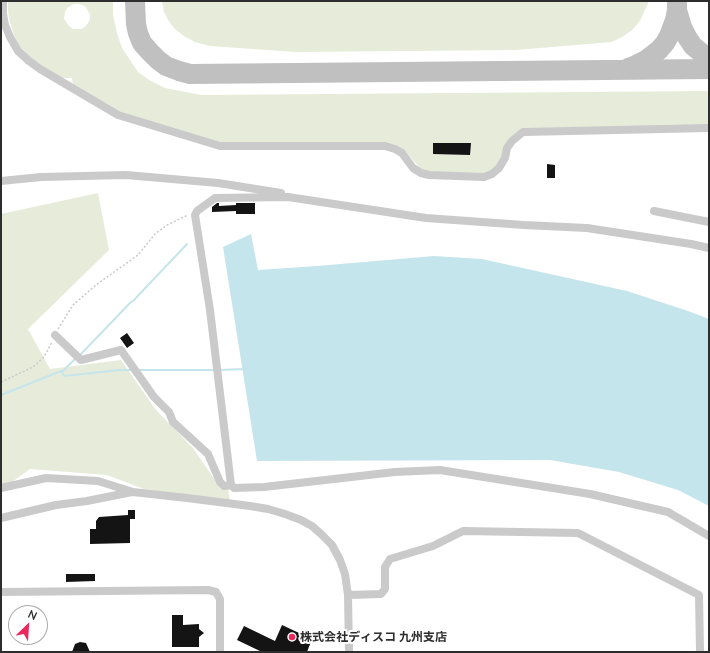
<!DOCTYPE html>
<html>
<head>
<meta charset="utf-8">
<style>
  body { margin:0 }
  #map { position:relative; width:710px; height:653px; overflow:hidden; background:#fff; font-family:Lato,sans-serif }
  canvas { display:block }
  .frame { position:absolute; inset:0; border:2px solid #2d2d2d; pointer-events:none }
  .north { position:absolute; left:8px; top:605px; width:40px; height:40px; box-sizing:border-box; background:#fff; border:1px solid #ababab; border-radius:50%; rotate:25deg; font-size:11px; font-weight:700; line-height:16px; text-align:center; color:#2d2d2d }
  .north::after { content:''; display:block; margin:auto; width:14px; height:18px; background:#eb285e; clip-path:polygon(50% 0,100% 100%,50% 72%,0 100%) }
</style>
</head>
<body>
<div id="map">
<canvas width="710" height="653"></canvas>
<div class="frame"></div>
<div class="north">N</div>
</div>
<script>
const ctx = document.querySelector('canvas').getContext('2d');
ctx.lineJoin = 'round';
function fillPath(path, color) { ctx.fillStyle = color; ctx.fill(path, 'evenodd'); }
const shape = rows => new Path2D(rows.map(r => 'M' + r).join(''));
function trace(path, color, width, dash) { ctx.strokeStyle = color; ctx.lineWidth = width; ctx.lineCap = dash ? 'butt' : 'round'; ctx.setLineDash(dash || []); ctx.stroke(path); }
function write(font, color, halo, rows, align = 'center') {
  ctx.font = font + ' Lato,"Noto Sans JP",sans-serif'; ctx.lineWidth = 4; ctx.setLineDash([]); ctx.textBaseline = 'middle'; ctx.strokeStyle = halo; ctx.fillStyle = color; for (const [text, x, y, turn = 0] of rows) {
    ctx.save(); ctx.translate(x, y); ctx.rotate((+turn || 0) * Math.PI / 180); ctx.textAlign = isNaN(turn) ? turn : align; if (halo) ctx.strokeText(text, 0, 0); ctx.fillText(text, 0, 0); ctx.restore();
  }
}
const green = shape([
  [8,1,113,1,113,15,117,33,122,48,138,72,149,80,165,88,201,95,709,91,709,125,528,129,505,145,499,164,496,168,482,175,425,171,419,167,406,152,397,146,222,144,120,113,73,85,72,78,61,78,30,58,19,46,14,35,9,19,8,9],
  [74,4,78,4,82,5,86,7,90,15,90,19,88,23,85,27,81,29,73,29,69,26,64,19,65,12,67,8],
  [162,1,649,1,640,21,632,30,622,37,612,42,516,50,296,52,210,46,195,42,184,36,175,29,168,20,164,12],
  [98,193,109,250,28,329,50,369,121,360,156,410,193,448,221,489,228,488,230,502,144,489,107,475,30,469,1,490,1,214]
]);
const water = shape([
  [251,234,258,270,317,266,434,256,482,259,627,291,688,311,709,319,709,506,678,490,619,472,550,460,257,461,223,247]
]);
const stream = shape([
  [80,355,131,302,133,301,187,244],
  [139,370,215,370],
  [219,370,245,369],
  [61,371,64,376,119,370,133,370],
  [1,395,61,371,62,372,76,358]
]);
const taxiway = shape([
  [135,1,136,24,138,33,142,43,150,52,158,60,166,66,179,71,190,74,709,69],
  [677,10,682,27,687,37,693,46,709,59],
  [628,68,636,65,646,60,659,50,665,43,669,36,675,20,677,10,677,1]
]);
const building = shape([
  [433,143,471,143,470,155,433,154],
  [547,164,555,165,555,178,547,178],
  [217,203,219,203,219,206,236,205,236,203,255,203,255,214,236,214,236,211,212,212,212,207],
  [127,333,134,343,127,348,120,338],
  [128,510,135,510,135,519,130,519,130,543,90,544,90,529,96,529,96,521,99,517,128,515],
  [66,574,95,574,95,581,66,582],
  [172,615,183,615,183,625,199,624,199,629,204,633,199,637,199,647,172,647],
  [282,625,312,639,307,652,262,652,237,640,244,626,275,641],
  [80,642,86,643,90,652,72,652,75,644]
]);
const path = shape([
  [58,329,73,305,96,285,138,255,155,234,167,225,188,215],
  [1,382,33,367,44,357,52,342]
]);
const minor = shape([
  [3,1,3,14,5,25,10,37,18,51,29,61,40,69,118,115,220,146,385,146,395,149,402,153,413,168,421,173,429,175,484,177,492,174,499,168,505,158,507,148,512,141,523,132,709,128],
  [1,181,41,177,126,175,218,183,281,193],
  [654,211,709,222],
  [709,248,691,244,587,228,524,225,426,218,288,197,215,198,197,211,195,215,210,310,231,485,234,488,264,487,395,472,440,470,590,494,668,512,709,536],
  [55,335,81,360,121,350,154,397,169,412,173,422,208,454,220,482,224,486,231,485],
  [1,488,46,478,98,481,133,492,187,498,250,506,268,509,285,514,301,520,312,526,321,534,332,545,340,560,345,574,348,595,349,652],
  [1,518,56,505,87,501,132,492],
  [1,592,208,590,216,592,220,599,220,652],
  [348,595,381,594,385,589,385,567,390,559,433,546,463,531,578,533,699,595,700,652]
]);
const markers = [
  [292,637,4,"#eb285e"]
];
const poiNames = [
  ["株式会社ディスコ 九州支店",300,637]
];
fillPath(green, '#e7ebda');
fillPath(water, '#c5e5ec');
trace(stream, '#c5e5ec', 2);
trace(taxiway, '#c0c0c0', 20);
fillPath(building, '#141414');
trace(path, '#cacaca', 1.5, [2, 2]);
trace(minor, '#cacaca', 8);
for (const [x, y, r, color] of markers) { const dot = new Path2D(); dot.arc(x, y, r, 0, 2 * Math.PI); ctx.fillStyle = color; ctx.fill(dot); trace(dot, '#fff', 1.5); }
write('bold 12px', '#2d2d2d', '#fff', poiNames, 'left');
</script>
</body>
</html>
